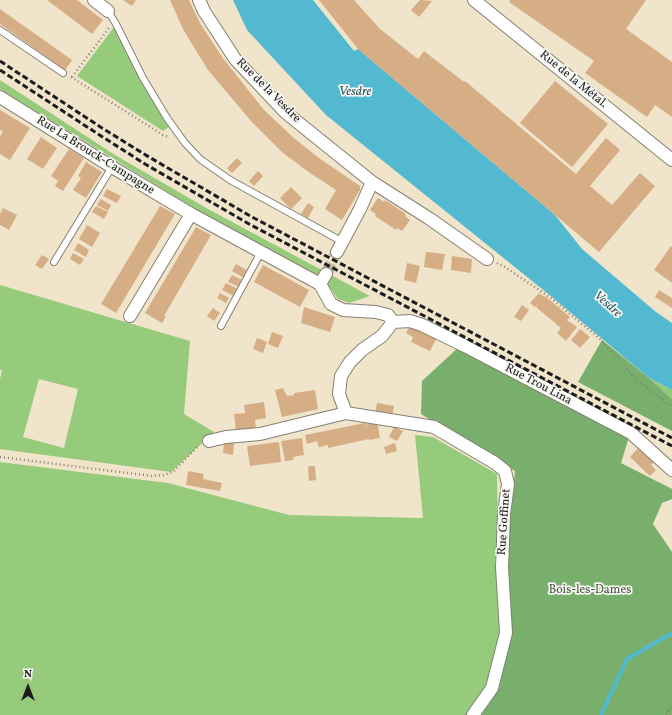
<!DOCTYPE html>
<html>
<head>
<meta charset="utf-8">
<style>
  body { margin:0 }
  #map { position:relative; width:672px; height:715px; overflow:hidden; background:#f0e4ca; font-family:Vollkorn,serif }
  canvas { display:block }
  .north { position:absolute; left:8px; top:667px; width:40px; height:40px; -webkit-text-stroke:3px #f6f6f2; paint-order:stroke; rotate:0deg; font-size:11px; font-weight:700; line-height:16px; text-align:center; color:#1c1c1c }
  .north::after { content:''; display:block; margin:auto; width:14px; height:18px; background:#1c1c1c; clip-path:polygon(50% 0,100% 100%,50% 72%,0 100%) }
</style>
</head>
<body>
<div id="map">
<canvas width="672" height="715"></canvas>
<div class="north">N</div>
</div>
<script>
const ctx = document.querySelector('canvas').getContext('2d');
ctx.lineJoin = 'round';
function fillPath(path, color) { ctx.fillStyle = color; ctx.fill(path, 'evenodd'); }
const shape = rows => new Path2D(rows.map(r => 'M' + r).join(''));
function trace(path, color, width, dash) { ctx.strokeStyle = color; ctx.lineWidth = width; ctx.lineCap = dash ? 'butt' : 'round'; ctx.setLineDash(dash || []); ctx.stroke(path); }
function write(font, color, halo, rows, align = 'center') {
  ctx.font = font + ' Vollkorn,serif'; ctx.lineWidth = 3.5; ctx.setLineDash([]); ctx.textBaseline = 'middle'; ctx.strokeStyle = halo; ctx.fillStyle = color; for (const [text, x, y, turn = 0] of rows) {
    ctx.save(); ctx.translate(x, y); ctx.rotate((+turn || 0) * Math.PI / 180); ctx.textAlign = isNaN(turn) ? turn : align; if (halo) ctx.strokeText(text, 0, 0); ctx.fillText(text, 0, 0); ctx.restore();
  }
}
const green = shape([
  [114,27,156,106,169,127,163,131,77,76],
  [0,80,115,155,208,209,370,296,349,303,338,299,330,288,223,226,5,92,0,89],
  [0,285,190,341,184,414,214,432,171,472,0,449,0,379,2,370,0,370],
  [39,379,78,389,64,448,23,437],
  [649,378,672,390,672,399],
  [415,435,433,437,497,474,498,524,495,561,507,632,489,680,464,715,0,715,0,462,168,483,289,515,423,518]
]);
const forest = shape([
  [602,340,649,378,672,399,672,431,578,382],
  [460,346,631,431,621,463,672,489,672,499,662,503,653,524,672,552,672,715,464,715,489,680,507,632,507,556,515,471,421,414,422,381]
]);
const water = shape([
  [233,0,313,0,354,51,358,49,555,215,582,249,656,312,672,323,672,390,649,378,552,297,326,115,247,30]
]);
const stream = shape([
  [601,715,627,659,672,633]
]);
const building = shape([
  [47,0,77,0,103,20,92,34],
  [123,0,136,0,132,6],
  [170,0,189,0,200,23,222,57,264,110,295,139,319,158,360,186,360,190,342,220,325,209,336,190,310,173,283,153,251,121,208,70,184,31],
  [319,0,354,0,380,29,418,59,424,51,464,82,465,81,576,174,606,138,620,150,590,186,612,205,640,173,655,186,599,252,358,49],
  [420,0,432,1,419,17,411,10],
  [510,0,646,0,626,29,672,62,672,117,655,105,647,117,585,73,594,61,509,2],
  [0,9,72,60,65,70,0,24],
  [555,81,608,124,572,167,520,123],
  [0,110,30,128,10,160,0,154,0,136,3,131,0,130],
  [41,137,57,148,43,169,27,159],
  [69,149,84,158,63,191,55,186,58,181,51,176],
  [237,158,242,163,232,173,227,168],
  [86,162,102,172,86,198,73,190,81,178,78,176],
  [258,171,263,176,254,186,249,181],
  [291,187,302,198,291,209,280,198],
  [107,189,121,196,117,203,103,196],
  [378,198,384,202,385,200,406,214,405,216,410,220,402,231,397,228,396,230,375,216,376,214,370,210],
  [101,199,111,205,108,211,97,205],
  [308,203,314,207,308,218,301,214],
  [96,206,108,212,104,219,92,212],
  [160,206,175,214,116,313,101,304],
  [3,208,17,215,9,230,0,225,0,214],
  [87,225,100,233,92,247,79,239],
  [196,227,211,235,164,316,166,317,162,323,145,313],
  [78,243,89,250,86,257,74,250],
  [671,246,672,247,672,283,654,270],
  [426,252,445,254,442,270,424,267],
  [73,253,84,259,80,265,70,259],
  [42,255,49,259,42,269,35,265],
  [452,256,472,259,471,273,451,270],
  [407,263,420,266,416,283,404,280],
  [236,264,248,271,244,278,232,271],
  [263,265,309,290,300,307,254,282],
  [232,275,242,280,239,287,228,282],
  [226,283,238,289,234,296,222,290],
  [659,290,672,298,672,308,655,297],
  [220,293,229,298,226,303,217,298],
  [539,293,544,297,545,296,570,317,567,320,577,327,566,341,557,333,561,328,536,307,539,303,535,307,530,303],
  [522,305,529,310,521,321,514,317],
  [304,307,335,317,330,332,301,323],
  [213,308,220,313,214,321,207,316],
  [410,325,436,339,430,351,411,342,413,337,406,333],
  [580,329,590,337,580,348,571,340],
  [272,332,283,336,278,348,268,344],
  [257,338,267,342,263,353,253,349],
  [283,388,287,396,294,395,294,393,315,390,318,409,282,417,275,390],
  [264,402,266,418,255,420,256,428,236,431,234,414,245,413,244,405],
  [377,403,394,406,392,418,375,413],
  [377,422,380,438,369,440,369,439,328,448,328,445,319,447,317,441,307,444,305,435,365,423,367,429,366,424],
  [394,427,403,431,397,441,389,437],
  [302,438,304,455,293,457,294,460,285,461,281,441],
  [224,442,234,443,233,455,223,453],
  [279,442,281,462,250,466,247,446],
  [395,443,397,451,386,454,384,447],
  [639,447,655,461,651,465,656,470,650,476,630,457],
  [308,466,315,466,316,480,309,481],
  [188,471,204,474,203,479,222,483,220,491,186,485]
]);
const minorTunnel = shape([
  [326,274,337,252]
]);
const path = shape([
  [71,77,163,135,169,137],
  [72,77,109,28],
  [497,263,505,267,551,298,599,338,637,380,672,407],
  [0,457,152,476,164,475,174,471,199,445],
  [666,715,672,705]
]);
const service = shape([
  [108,11,116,24,143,78,167,118,185,143,200,159,230,180,343,242],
  [0,30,63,73],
  [54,262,112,167],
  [221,326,261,252]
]);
const minor = shape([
  [94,0,108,11],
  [199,0,204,11,235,59,285,112,372,182,430,219,487,259],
  [474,0,672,160],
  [0,97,112,167,191,214,320,284,331,304,343,310,376,312,388,315,393,322],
  [337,252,360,209,372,182],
  [320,284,326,274],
  [130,316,191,214],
  [393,322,410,321,422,325,465,346,631,433,672,470],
  [346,413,339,394,341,376,350,362,362,350,382,336,393,322],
  [209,441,226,437,260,434,346,413,434,427,495,463,505,471,508,484,504,514,502,567,506,633,492,688,473,715]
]);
const rail = shape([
  [0,61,102,128,149,157,252,217,672,438],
  [0,70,98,134,145,164,249,224,672,446]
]);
const streetNames = [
  ["Rue de la Métal.",573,80,39],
  ["Rue de la Vesdre",268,91,45],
  ["Rue La Brouck-Campagne",95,156,32],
  ["Rue Trou Lina",538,385,28],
  ["Rue Goffinet",505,522,-86]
];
const parkNames = [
  ["Bois-les-Dames",590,591]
];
const waterNames = [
  ["Vesdre",355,93],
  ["Vesdre",607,305,42]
];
fillPath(green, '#97cb7c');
fillPath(forest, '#79af6c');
fillPath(water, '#52b9d0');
trace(stream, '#52b9d0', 4);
fillPath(building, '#d6ae86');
trace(minorTunnel, '#c6bca7', 12, [12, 6]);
trace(service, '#868073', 8);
trace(minor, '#868073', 14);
trace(path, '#868073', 2.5, [1, 3]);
trace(service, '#fff', 6);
trace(minor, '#fff', 12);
trace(rail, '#1c1c1c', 3, [6, 3]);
write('12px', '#1c1c1c', '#f6f6f2', streetNames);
write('12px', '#47593e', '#f6f6f2', parkNames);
write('italic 13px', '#325b64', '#f6f6f2', waterNames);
</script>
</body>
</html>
